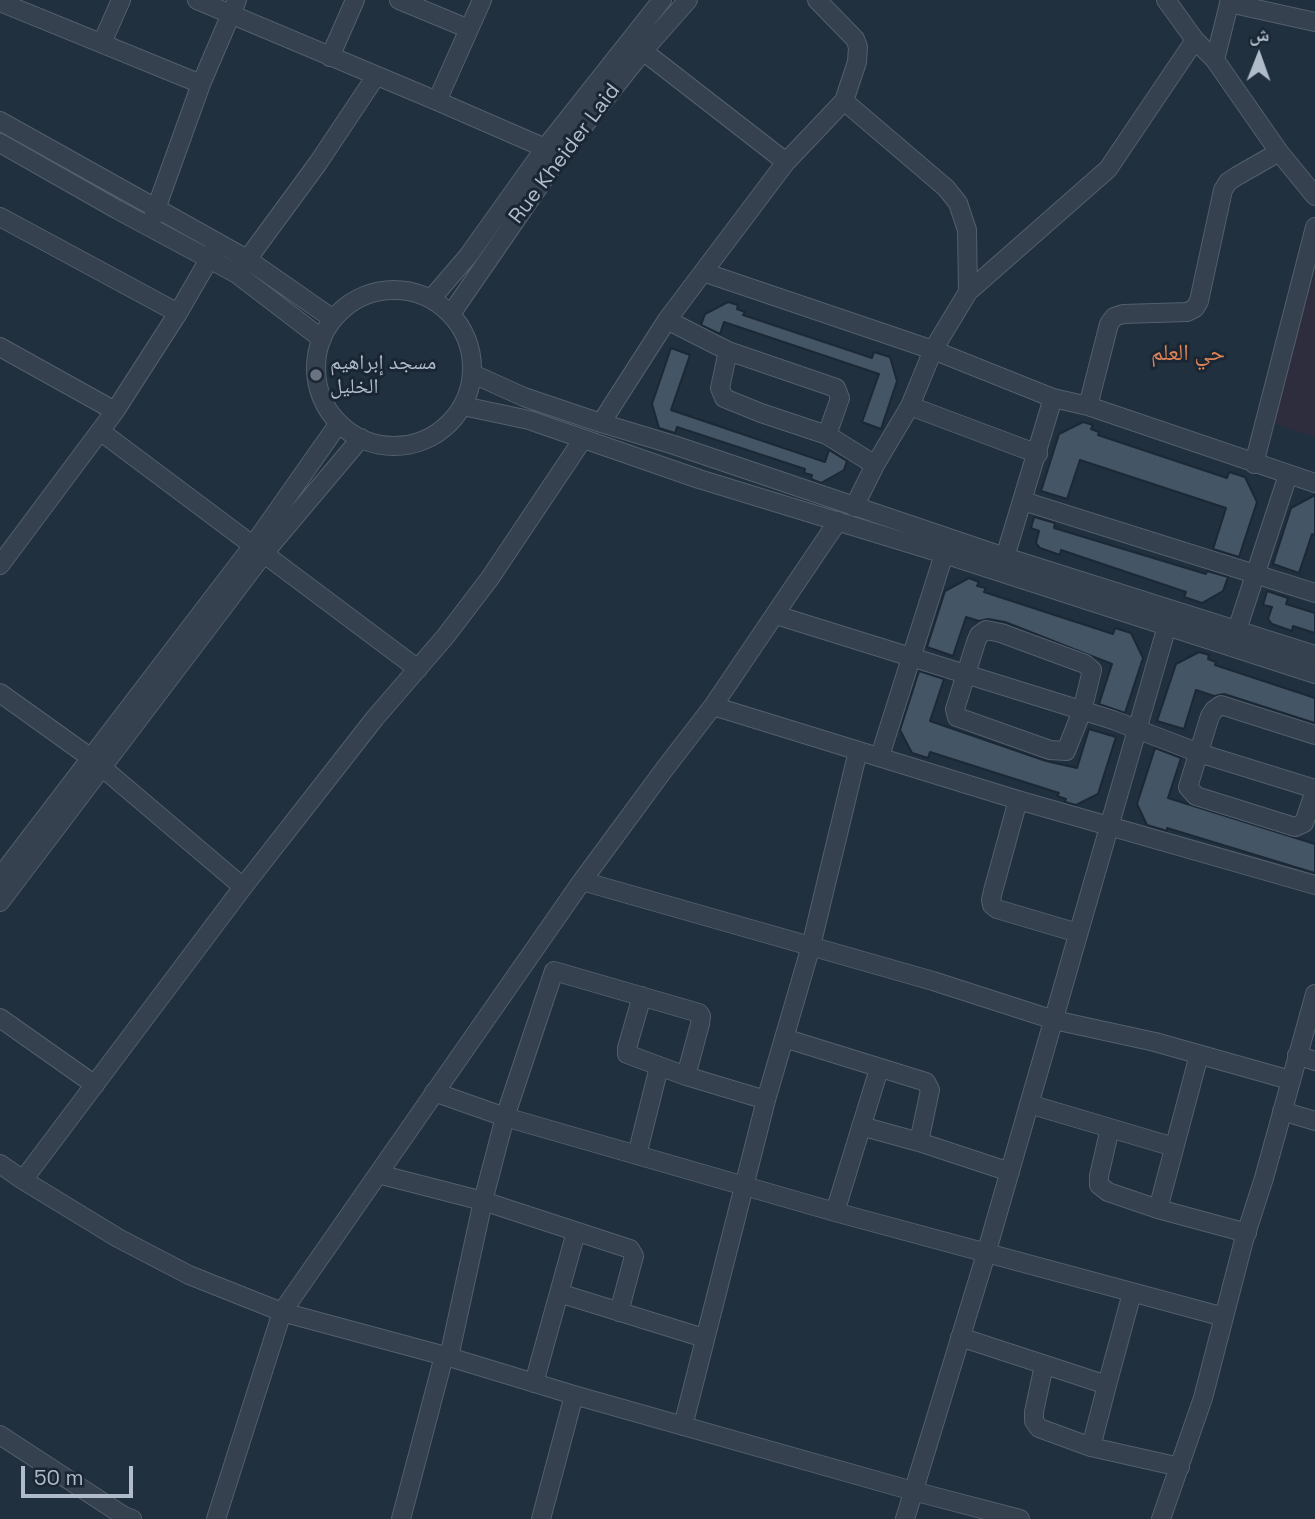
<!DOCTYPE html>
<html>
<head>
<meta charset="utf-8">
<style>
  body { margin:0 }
  #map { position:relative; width:1315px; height:1519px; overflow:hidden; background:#20303e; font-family:"Space Grotesk","Noto Naskh Arabic",sans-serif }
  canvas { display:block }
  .north { position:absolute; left:1224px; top:21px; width:70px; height:70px; -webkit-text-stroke:5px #1a2633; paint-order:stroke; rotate:1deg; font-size:19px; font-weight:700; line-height:28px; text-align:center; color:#b0bcca }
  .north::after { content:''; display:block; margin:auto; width:24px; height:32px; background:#b0bcca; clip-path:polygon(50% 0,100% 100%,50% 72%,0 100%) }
  .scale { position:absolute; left:21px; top:1466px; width:112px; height:32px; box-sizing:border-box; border:4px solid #b0bcca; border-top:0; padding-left:9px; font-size:21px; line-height:24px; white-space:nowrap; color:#b0bcca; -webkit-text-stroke:5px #1a2633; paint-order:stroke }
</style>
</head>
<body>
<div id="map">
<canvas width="1315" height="1519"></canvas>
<div class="north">ش</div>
<div class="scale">50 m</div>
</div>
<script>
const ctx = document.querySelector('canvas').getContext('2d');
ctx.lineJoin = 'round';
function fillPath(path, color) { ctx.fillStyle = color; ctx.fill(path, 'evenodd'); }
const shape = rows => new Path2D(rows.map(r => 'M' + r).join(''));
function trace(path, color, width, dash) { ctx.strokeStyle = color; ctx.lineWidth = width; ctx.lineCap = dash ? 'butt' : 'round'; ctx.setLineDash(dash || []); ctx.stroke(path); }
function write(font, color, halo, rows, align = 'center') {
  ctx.font = font + ' "Space Grotesk","Noto Naskh Arabic",sans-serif'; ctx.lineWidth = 6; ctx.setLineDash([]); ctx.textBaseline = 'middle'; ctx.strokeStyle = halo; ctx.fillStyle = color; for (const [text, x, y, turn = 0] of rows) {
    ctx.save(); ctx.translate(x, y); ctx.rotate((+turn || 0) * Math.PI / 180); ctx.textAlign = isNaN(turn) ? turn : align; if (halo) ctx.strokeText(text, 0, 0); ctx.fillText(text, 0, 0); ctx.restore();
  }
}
const medical = shape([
  [1315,267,1315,437,1273,423]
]);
const building = shape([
  [728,302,738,305,737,309,745,312,743,315,872,358,874,352,890,357,897,381,881,429,862,422,879,374,724,322,720,334,701,325,705,314,728,302],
  [671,348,690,355,671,410,825,462,829,450,847,461,844,470,821,483,811,479,812,475,804,473,805,469,677,427,675,433,659,428,652,404,671,348],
  [1083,422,1093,425,1091,429,1099,432,1098,435,1227,478,1229,472,1245,477,1257,502,1239,557,1213,549,1226,508,1080,460,1067,499,1041,491,1059,434,1083,422],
  [1315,495,1315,535,1312,534,1299,573,1273,564,1291,508,1315,495],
  [1034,517,1055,523,1054,528,1206,574,1207,571,1228,577,1223,591,1202,603,1184,597,1186,592,1061,550,1060,555,1040,548,1036,543,1039,531,1031,528,1034,517],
  [969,578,979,582,977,586,986,588,984,592,1113,634,1115,628,1131,633,1143,658,1125,713,1099,704,1112,664,1005,622,988,619,979,621,966,617,953,656,927,647,945,591,969,578],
  [1267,591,1288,598,1286,604,1315,613,1315,633,1293,626,1292,631,1272,624,1268,619,1272,607,1263,605,1267,591],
  [1199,652,1209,655,1208,659,1216,662,1215,665,1315,698,1315,723,1224,694,1214,696,1196,690,1184,729,1157,721,1176,664,1199,652],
  [919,671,944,679,930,721,1046,761,1077,768,1089,729,1116,737,1098,794,1076,805,1065,802,1066,799,1057,796,1059,793,930,752,928,758,912,753,900,730,919,671],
  [1155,748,1181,758,1168,798,1315,844,1315,873,1167,828,1167,831,1147,825,1137,804,1155,748]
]);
const minor = shape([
  [197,0,437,101,545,148,559,157],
  [399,0,469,29],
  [1166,0,1195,40,1215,60,1279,152,1315,196],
  [0,2,201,84],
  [1229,3,1315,22],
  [102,43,121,0],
  [643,51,786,162],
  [330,57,355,0],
  [1215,60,1230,0],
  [437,101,482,0],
  [844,101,946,188,958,203,967,230,968,292],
  [0,121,247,259,333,319],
  [0,143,118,210,237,274,322,339],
  [0,217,178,313],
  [152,220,201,84,237,0],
  [241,268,318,163,376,76],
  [703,272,933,350,1053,398,1088,406,1315,483],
  '316 368a78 78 0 1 1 156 0a78 78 0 1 1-156 0Z',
  [431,299,468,256,545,148,662,0],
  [451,314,559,157,643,51,688,0],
  [667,320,728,351,836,388,840,398,827,435],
  [0,347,115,411,178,313,215,249],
  [728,351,720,388,724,398,761,413,827,435,875,465],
  [473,374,524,397,601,423,674,445,1005,557,1315,655],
  [463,406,529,420,699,479,944,554,1315,674],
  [910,406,1038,454],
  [1088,406,1109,324,1114,317,1123,314,1187,312,1195,308,1199,301,1223,190,1228,182,1237,176,1279,152],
  [115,411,100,431,418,669],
  [601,423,667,320,786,162,844,101,857,62,858,47,855,39,817,0],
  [1254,464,1315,227],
  [1023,501,1315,593],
  [854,507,875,465,910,406,933,350,968,292,1108,169,1195,40],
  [838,521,713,706,663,771,582,881,282,1312,449,1357,574,1395,913,1491,1020,1519],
  [1005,557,1053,398],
  [0,565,100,431],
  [776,615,1113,720,1199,753,1315,789],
  [986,630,1001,633,1085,664,1092,670,1082,711,1066,751,1050,750,957,717,955,709,976,642,979,635,986,630],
  [1237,630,1288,475],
  [0,693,91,758,243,887],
  [713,706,1018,800,1315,885],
  [1315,735,1221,705,1214,710,1210,716,1188,787,1196,796,1295,827,1304,823,1315,790],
  [880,756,944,554],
  [1018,800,993,891,991,900,992,905,997,909,1078,933],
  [0,877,254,544,339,423],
  [582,881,933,981,1054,1020,1155,1042,1290,1080],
  [0,902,265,552,361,438],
  [642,996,627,1048,627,1054,686,1076],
  [0,1018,95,1085],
  [784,1038,926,1082,930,1090,919,1142,1010,1172],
  [1199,1055,1158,1209,1247,1233],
  [1297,1055,1315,1061],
  [434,1092,505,1117,835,1212,1224,1317],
  [1029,1104,1174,1147],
  [1282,1111,1315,1121],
  [861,1126,919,1142],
  [1110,1128,1099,1176,1099,1185,1108,1192,1158,1209],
  [637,1155,659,1067],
  [0,1164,23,1180,118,1238,189,1275,282,1312,216,1519],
  [378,1174,483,1201,630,1249,634,1256,619,1312],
  [23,1180,243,887,375,718,445,637,490,578,583,439],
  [835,1212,879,1069],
  [559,1293,704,1338],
  [960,1337,1107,1385,1091,1447,1180,1467],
  [449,1357,483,1201,505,1117,554,971,699,1013,701,1016,700,1024,686,1076,766,1100],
  [1044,1365,1034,1412,1034,1421,1039,1428,1091,1447],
  [534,1383,576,1232],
  [1107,1385,1132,1293],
  [683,1426,766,1100,811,946,858,751],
  [0,1435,124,1516,132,1519],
  [401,1519,444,1356],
  [541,1519,574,1395],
  [905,1519,986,1254,1167,626],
  [1161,1519,1203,1398,1244,1240,1264,1178,1315,994]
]);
const markers = [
  [316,375,7,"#6b7280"]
];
const streetNames = [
  ["Rue Kheider Laid",565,154,-53]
];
const poiNames = [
  ["مسجد إبراهيم",330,363],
  ["الخليل",330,387]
];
const neighbourhoodNames = [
  ["حي العلم",1188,354]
];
fillPath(medical, '#2e2d3e');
fillPath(building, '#445565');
trace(building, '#1c2835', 2);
trace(minor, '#535f6c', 20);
trace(minor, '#35414e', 18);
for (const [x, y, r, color] of markers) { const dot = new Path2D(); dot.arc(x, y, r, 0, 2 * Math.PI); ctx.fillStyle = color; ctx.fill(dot); trace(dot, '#1a2633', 2.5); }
write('21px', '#b0bcca', '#1a2633', streetNames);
write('21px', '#b0bcca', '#1a2633', poiNames, 'left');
write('23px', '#df8456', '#1a2633', neighbourhoodNames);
</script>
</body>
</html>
